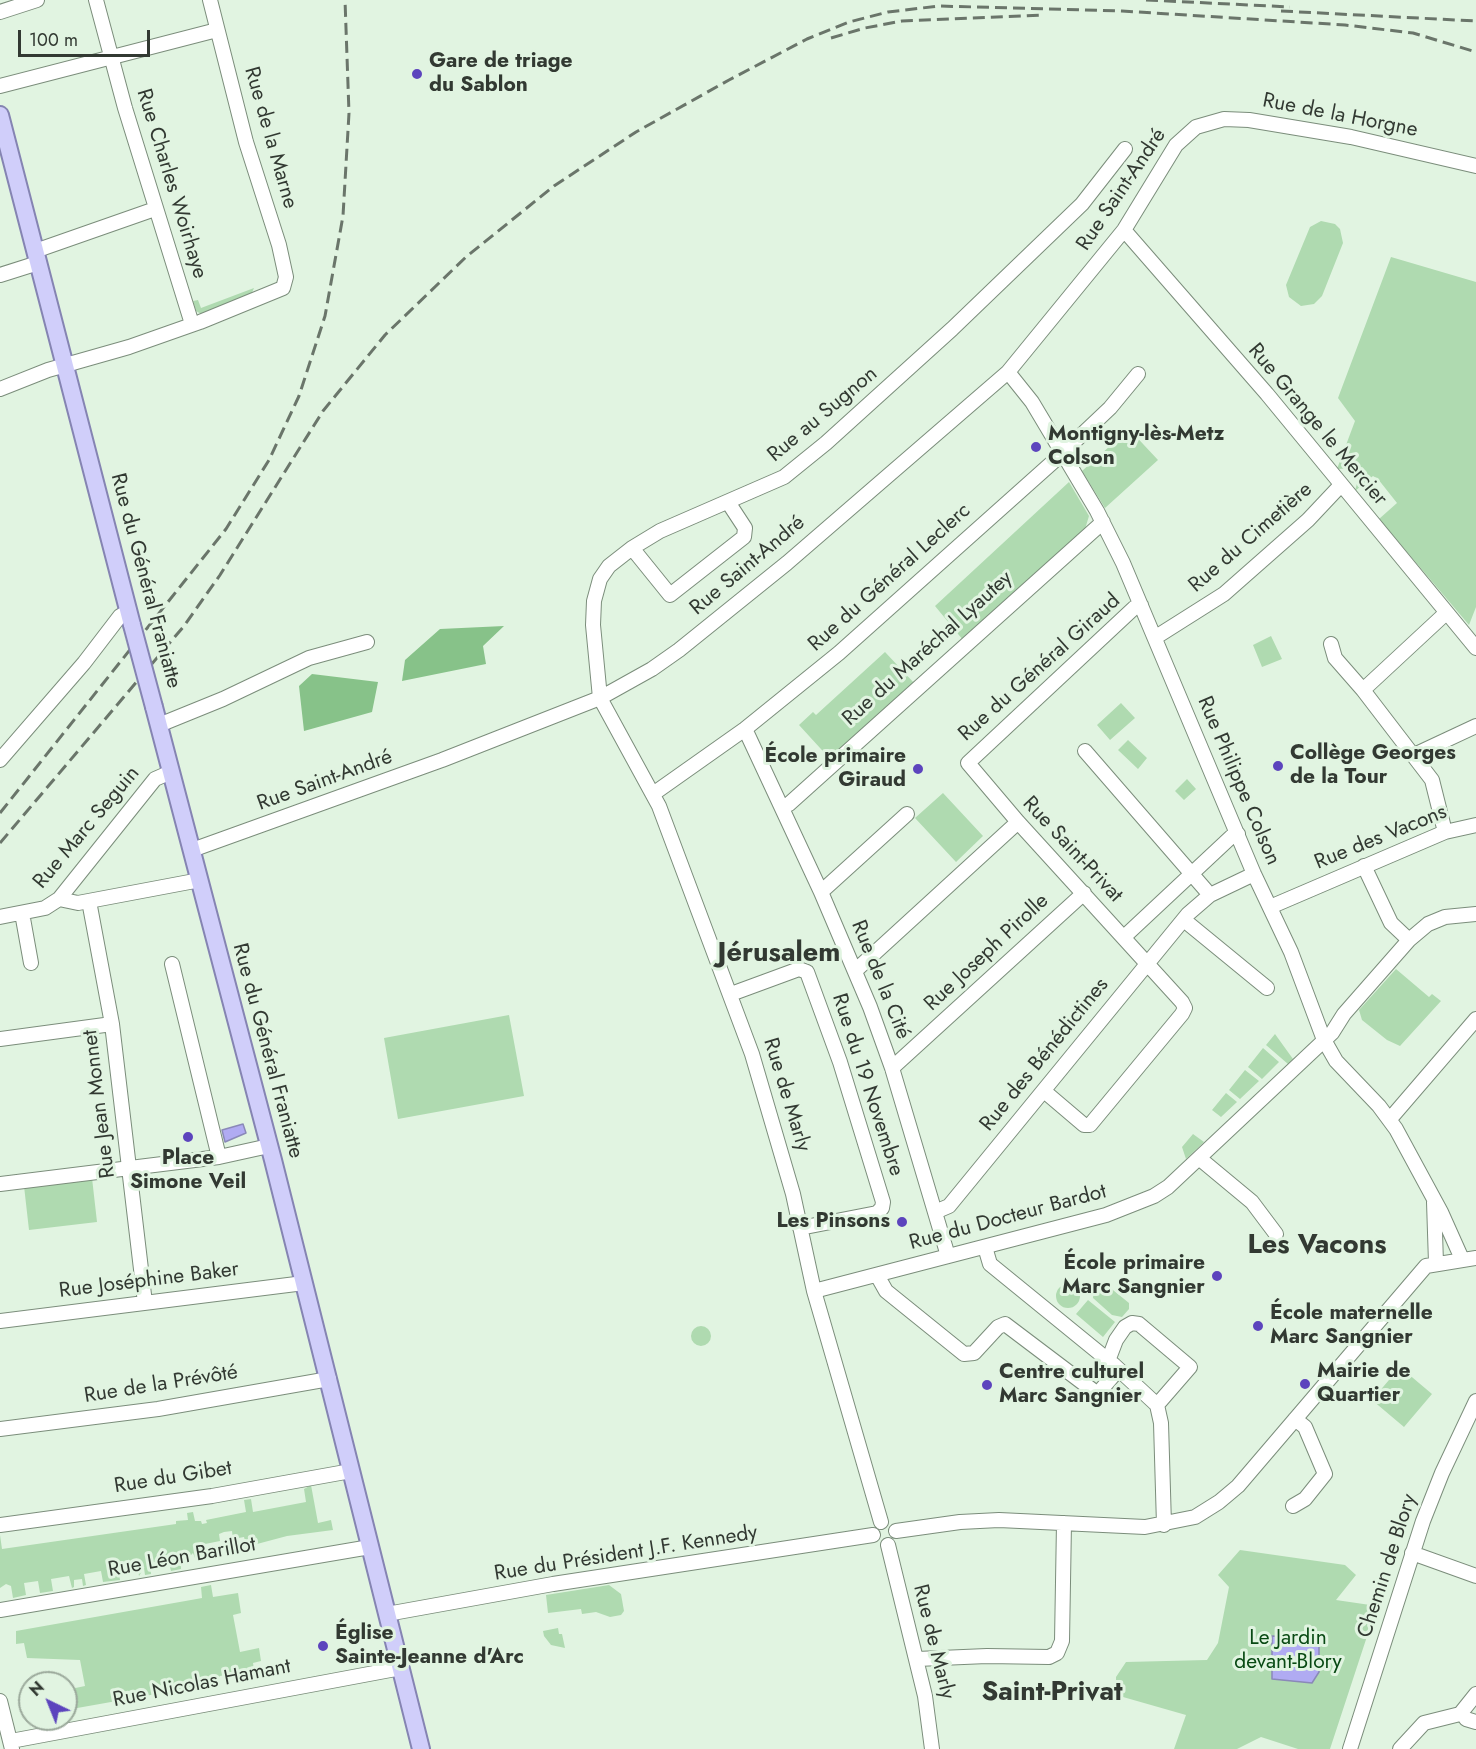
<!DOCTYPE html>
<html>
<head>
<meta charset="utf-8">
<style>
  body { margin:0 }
  #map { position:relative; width:1476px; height:1749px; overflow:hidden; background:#e1f4e1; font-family:Jost,sans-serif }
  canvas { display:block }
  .north { position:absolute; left:18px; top:1671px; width:60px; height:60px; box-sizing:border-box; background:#e1f4e1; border:2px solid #9ba99b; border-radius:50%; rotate:317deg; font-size:16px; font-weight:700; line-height:24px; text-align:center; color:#323932 }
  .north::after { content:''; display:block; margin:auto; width:21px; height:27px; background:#5c44bd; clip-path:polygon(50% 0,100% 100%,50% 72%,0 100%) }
  .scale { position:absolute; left:18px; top:30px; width:132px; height:27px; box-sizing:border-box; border:3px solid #323932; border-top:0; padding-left:8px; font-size:18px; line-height:21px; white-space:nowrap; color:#323932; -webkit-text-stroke:4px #e1f4e1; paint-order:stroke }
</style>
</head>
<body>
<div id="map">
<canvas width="1476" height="1749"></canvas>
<div class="north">N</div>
<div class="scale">100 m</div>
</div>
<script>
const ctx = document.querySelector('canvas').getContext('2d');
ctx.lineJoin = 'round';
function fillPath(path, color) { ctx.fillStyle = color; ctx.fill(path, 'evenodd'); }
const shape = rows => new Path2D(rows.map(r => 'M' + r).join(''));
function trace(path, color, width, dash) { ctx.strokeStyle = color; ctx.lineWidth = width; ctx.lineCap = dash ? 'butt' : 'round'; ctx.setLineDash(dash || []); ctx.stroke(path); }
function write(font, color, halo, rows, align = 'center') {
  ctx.font = font + ' Jost,sans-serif'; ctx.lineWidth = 6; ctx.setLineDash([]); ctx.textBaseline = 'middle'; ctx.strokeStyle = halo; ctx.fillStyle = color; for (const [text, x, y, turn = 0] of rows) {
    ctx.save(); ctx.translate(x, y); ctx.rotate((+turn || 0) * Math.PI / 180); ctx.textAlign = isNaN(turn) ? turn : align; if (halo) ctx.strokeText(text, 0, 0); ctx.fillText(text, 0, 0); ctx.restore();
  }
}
const green = shape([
  [1321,221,1335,224,1340,229,1343,243,1322,296,1314,304,1301,306,1289,297,1286,285,1310,227],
  [1391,257,1476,282,1476,607,1469,625,1379,519,1397,503,1378,479,1373,476,1355,491,1360,472,1355,468,1337,469,1355,421,1338,398],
  [254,288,251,295,201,314,196,311,193,301,198,300,201,308],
  [1129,429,1158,460,1105,508,1082,471],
  [1069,482,1089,516,1085,529,963,640,935,606],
  [1271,636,1282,659,1262,667,1253,645],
  [885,652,915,684,831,760,799,725,813,712,816,715],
  [1121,703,1135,718,1110,740,1097,725],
  [1128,740,1147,758,1138,769,1118,750],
  [1187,779,1196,789,1184,800,1175,791],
  [943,793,983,836,956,862,915,818],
  [1396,969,1429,997,1432,994,1441,1001,1400,1046,1387,1040,1362,1020,1359,1010],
  [509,1015,524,1096,398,1119,384,1038],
  [1275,1034,1293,1059,1288,1064,1266,1045],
  [1263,1048,1279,1062,1262,1079,1248,1067],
  [1245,1070,1259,1081,1240,1099,1229,1090],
  [1226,1093,1237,1102,1221,1117,1212,1110],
  [1193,1134,1204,1142,1186,1159,1182,1147],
  [92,1178,97,1222,29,1230,24,1186],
  [1103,1282,1129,1303,1129,1309,1122,1317,1112,1315,1093,1298,1094,1286],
  '1056 1296a12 12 0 1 1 24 0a12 12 0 1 1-24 0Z',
  [1088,1300,1115,1322,1103,1337,1076,1314],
  '691 1336a10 10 0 1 1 20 0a10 10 0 1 1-20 0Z',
  [1400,1367,1432,1394,1404,1427,1372,1400],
  [311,1485,318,1523,331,1520,333,1530,287,1536,257,1544,245,1541,244,1537,233,1539,232,1531,224,1532,219,1534,220,1541,200,1545,202,1556,195,1558,193,1553,190,1556,181,1556,181,1569,171,1571,168,1559,150,1563,151,1574,145,1575,144,1568,139,1576,137,1565,118,1568,120,1580,103,1582,101,1571,84,1574,86,1585,83,1586,82,1579,74,1580,74,1587,72,1588,69,1576,51,1579,53,1591,40,1593,38,1581,24,1583,26,1595,13,1598,11,1586,6,1584,0,1588,0,1535,2,1549,176,1524,176,1521,188,1520,187,1513,193,1512,195,1521,201,1521,202,1524,207,1523,206,1520,246,1512,244,1500,251,1499,253,1512,306,1502,304,1489],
  [1240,1550,1345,1565,1356,1575,1336,1600,1377,1606,1330,1749,1298,1749,1261,1737,1237,1749,1174,1749,1186,1715,1116,1695,1116,1677,1126,1662,1207,1660,1218,1643,1229,1587,1218,1575],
  [211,1585,213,1597,238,1593,241,1613,233,1615,240,1652,259,1648,261,1661,253,1663,254,1670,247,1671,247,1675,226,1679,225,1675,220,1676,216,1681,200,1685,161,1693,160,1689,155,1690,156,1694,66,1710,66,1690,85,1686,80,1660,27,1658,24,1643,16,1644,16,1631,191,1600,202,1598,201,1587],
  [609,1585,621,1594,624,1611,621,1615,610,1617,596,1612,582,1614,581,1609,548,1613,546,1595],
  [558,1628,559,1634,562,1634,565,1648,551,1645,544,1636,543,1631]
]);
const forest = shape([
  [504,626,483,646,486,664,402,681,405,660,440,629],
  [312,674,378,682,372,712,304,731,299,686]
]);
const water = shape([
  [243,1124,246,1133,225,1142,222,1130,243,1124],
  [1272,1636,1297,1637,1309,1640,1319,1646,1319,1672,1312,1683,1272,1679,1272,1636]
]);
const minor = shape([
  [96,0,125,108,192,324],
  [0,12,37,0],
  [0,86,217,30],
  [1124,230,1267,394,1476,648],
  [35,251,155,209],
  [0,275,38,263],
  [1008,372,1032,402,1097,511,1123,563,1254,874,1291,952,1324,1040,1336,1061,1379,1106,1396,1129,1441,1212,1462,1259],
  [0,389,48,370,129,347,200,322,283,288,286,277,279,245,246,142,210,0],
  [632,548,670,595,744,537,745,528,728,502],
  [1156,637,1224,594,1308,520,1340,486],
  [1331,644,1335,658,1363,690,1432,780,1445,832],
  [1363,690,1446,613],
  [159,725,223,699,309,658,367,642],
  [745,729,821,892,870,1007,892,1068,948,1256],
  [1085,751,1210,895],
  [1414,755,1476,726],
  [0,760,84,663,120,616,129,611],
  [653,794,745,729,839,653,1054,461,1110,408,1138,374],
  [782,807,789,804,1103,522],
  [192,850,442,760,600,698,652,669,679,650,787,563,1008,372,1124,230,1176,145,1196,127,1224,119,1249,120,1351,137,1476,166],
  [1364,866,1391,923,1409,940],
  [821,892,907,814],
  [59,899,78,903,200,880],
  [89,901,112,1024,145,1303],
  [1270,907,1445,832,1476,825],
  [22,913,31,963],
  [0,917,45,908,59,899,155,779,171,772],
  [1184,920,1267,988],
  [1124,937,1231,837,1238,834],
  [172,964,219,1157],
  [855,971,1018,822],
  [731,994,799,969,807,972,840,1062,883,1202,882,1208,877,1213,800,1228],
  [0,1039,112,1024],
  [892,1068,1084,893],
  [1044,1091,1084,1125,1090,1125,1182,1014,1185,1008,1182,1002,1018,822,968,763,1134,608,1141,605],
  [1390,1119,1476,1019],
  [1199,1158,1252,1202,1276,1234],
  [0,1184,219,1157,269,1146],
  [1434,1202,1436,1263],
  [935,1212,949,1206,1188,914,1210,895,1254,874],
  [985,1247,990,1264,1114,1365,1157,1405,1161,1423,1164,1525],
  [877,1275,886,1291,964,1354,974,1353,998,1327,1005,1324,1095,1392,1100,1391,1118,1370],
  [814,1291,1106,1215,1154,1196,1168,1187,1332,1033,1344,1014,1409,940,1428,924,1445,917,1476,914],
  [0,1321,304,1283],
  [1108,1361,1116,1340,1125,1327,1132,1323,1139,1324,1190,1367,1157,1405],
  [0,1429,158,1409,329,1379],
  [1293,1506,1305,1499,1325,1474,1305,1427,1295,1419],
  [881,1522,814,1291,793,1194,752,1054,659,806,600,698,593,625,594,601,600,579,609,566,632,548,660,531,784,477,826,443,952,329,1082,204,1125,149],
  [0,1525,212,1496,351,1471],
  [896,1531,960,1522,999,1520,1145,1527,1195,1517,1219,1502,1238,1486,1426,1266,1476,1258],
  [888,1545,925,1696,932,1749],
  [1412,1553,1476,1576],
  [0,1610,370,1547],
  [387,1614,553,1584,873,1535],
  [917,1659,987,1656,1049,1657,1057,1653,1062,1641,1064,1523],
  [0,1701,12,1749],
  [1466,1719,1476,1722],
  [11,1741,401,1668],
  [1350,1749,1423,1521,1442,1473,1476,1401],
  [1400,1749,1424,1723,1460,1714,1476,1694]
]);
const major = shape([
  [0,115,132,625],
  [154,707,273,1160,421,1749]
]);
const rail = shape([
  [1146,0,1290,7],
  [1281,11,1476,21],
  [831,38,865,28,902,21,1042,15],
  [0,813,226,529,269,460,299,396,325,316,343,216,349,113,345,0],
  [0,843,184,626,220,575,323,411,385,335,466,257,554,186,636,132,729,80,807,39,849,22,888,12,939,6,1122,11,1345,25,1413,33,1476,52]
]);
const majorBridge = shape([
  [132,625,154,707]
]);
const markers = [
  [417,74,6,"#5c44bd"],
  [1036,447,6,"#5c44bd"],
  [1278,766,6,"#5c44bd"],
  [918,769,6,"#5c44bd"],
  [188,1137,6,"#5c44bd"],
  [902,1222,6,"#5c44bd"],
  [1217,1276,6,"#5c44bd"],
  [1258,1326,6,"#5c44bd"],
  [1305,1384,6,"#5c44bd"],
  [987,1385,6,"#5c44bd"],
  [323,1646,6,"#5c44bd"]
];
const poiNames = [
  ["Gare de triage",429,62],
  ["du Sablon",429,86],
  ["Montigny-lès-Metz",1048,435],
  ["Colson",1048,459],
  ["Collège Georges",1290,754],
  ["de la Tour",1290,778],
  ["École primaire",906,757,"right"],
  ["Giraud",906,781,"right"],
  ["Place",188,1159,"center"],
  ["Simone Veil",188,1183,"center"],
  ["Les Pinsons",890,1222,"right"],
  ["École primaire",1205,1264,"right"],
  ["Marc Sangnier",1205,1288,"right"],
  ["École maternelle",1270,1314],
  ["Marc Sangnier",1270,1338],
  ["Mairie de",1317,1372],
  ["Quartier",1317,1396],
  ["Centre culturel",999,1373],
  ["Marc Sangnier",999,1397],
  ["Église",335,1634],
  ["Sainte-Jeanne d'Arc",335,1658]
];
const streetNames = [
  ["Rue de la Horgne",1340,116,11],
  ["Rue de la Marne",270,138,74],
  ["Rue Charles Woirhaye",171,184,73],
  ["Rue Saint-André",1122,190,-56],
  ["Rue au Sugnon",823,415,-40],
  ["Rue Grange le Mercier",1317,425,50],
  ["Rue du Cimetière",1251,538,-41],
  ["Rue Saint-André",748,566,-40],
  ["Rue du Général Leclerc",890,578,-42],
  ["Rue du Général Franiatte",145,581,75],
  ["Rue du Maréchal Lyautey",928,649,-42],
  ["Rue du Général Giraud",1040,668,-42],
  ["Rue Saint-André",325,781,-20],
  ["Rue Philippe Colson",1238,781,67],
  ["Rue Marc Seguin",87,828,-50],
  ["Rue des Vacons",1381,838,-22],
  ["Rue Saint-Privat",1072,850,47],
  ["Rue Joseph Pirolle",987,953,-43],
  ["Rue de la Cité",880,980,68],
  ["Rue du Général Franiatte",267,1051,75],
  ["Rue des Bénédictines",1045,1055,-51],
  ["Rue du 19 Novembre",867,1085,72],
  ["Rue de Marly",786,1095,73],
  ["Rue Jean Monnet",100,1104,-97],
  ["Rue du Docteur Bardot",1008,1218,-15],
  ["Rue Joséphine Baker",149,1281,-7],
  ["Rue de la Prévôté",161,1385,-9],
  ["Rue du Gibet",173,1478,-9],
  ["Rue du Président J.F. Kennedy",626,1554,-9],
  ["Rue Léon Barillot",182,1558,-10],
  ["Chemin de Blory",1388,1566,-72],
  ["Rue de Marly",933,1642,76],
  ["Rue Nicolas Hamant",202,1684,-11]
];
const parkNames = [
  ["Le Jardin",1288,1639],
  ["devant-Blory",1288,1663]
];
const districtNames = [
  ["Jérusalem",779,954],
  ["Les Vacons",1317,1246],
  ["Saint-Privat",1052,1693]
];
fillPath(green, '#afdab0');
fillPath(forest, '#87c289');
fillPath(water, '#b0abf2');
trace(water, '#8a89b8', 1.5);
trace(minor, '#7b8d7b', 16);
trace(major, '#8584b2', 20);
trace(minor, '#fff', 14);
trace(major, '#d0cefa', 16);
trace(rail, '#6a756a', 3, [12, 6]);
trace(majorBridge, '#8584b2', 20, []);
trace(majorBridge, '#d0cefa', 16);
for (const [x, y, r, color] of markers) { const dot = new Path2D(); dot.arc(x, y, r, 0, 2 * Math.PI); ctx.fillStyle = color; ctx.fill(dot); trace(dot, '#e1f4e1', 2); }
write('bold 21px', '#323932', '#e1f4e1', poiNames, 'left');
write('21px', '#323932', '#e1f4e1', streetNames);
write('21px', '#084913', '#e1f4e1', parkNames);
write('bold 27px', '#323932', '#e1f4e1', districtNames);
</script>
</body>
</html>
